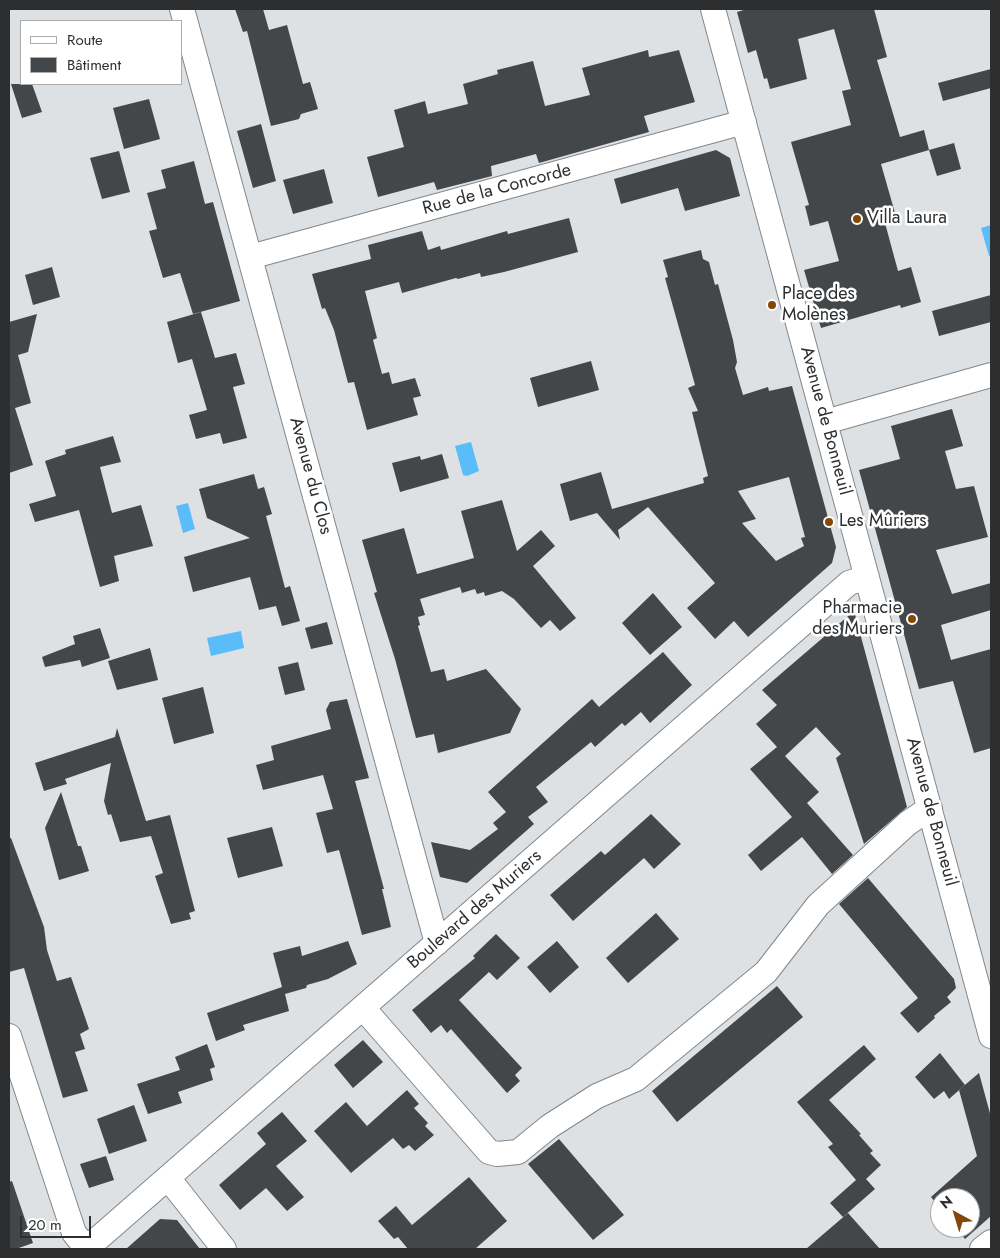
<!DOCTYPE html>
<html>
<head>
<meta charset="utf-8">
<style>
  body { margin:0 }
  #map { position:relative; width:1000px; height:1258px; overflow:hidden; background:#dde1e4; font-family:Jost,sans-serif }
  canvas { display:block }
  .frame { position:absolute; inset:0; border:10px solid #2c2e2f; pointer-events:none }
  .legend { position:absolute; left:20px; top:20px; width:162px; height:65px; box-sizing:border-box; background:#fff; border:1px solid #ababac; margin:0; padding:6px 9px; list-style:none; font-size:15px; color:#2c2e2f }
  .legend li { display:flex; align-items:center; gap:10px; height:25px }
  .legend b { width:25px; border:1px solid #ababac }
  .north { position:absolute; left:930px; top:1188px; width:50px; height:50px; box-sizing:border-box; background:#fff; border:1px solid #ababac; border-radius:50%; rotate:321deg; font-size:14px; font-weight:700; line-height:20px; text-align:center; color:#2c2e2f }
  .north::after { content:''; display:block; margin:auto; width:18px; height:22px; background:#844705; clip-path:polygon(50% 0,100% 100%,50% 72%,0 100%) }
  .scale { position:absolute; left:20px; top:1216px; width:71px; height:22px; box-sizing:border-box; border:2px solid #2c2e2f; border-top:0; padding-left:6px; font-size:15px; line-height:18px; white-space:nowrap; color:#2c2e2f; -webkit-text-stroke:4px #fff; paint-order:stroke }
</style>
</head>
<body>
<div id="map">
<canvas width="1000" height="1258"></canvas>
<div class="frame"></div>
<ul class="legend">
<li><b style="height:6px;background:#fff"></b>Route</li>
<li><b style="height:14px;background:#434749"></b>Bâtiment</li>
</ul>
<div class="north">N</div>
<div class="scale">20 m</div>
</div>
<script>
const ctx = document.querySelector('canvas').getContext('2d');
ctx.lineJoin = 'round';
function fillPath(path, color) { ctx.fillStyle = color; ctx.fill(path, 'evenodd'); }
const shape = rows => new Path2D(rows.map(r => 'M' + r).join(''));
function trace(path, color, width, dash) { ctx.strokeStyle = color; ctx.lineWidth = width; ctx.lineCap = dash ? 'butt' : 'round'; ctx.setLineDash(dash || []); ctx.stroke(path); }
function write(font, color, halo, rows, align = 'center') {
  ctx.font = font + ' Jost,sans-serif'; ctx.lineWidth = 5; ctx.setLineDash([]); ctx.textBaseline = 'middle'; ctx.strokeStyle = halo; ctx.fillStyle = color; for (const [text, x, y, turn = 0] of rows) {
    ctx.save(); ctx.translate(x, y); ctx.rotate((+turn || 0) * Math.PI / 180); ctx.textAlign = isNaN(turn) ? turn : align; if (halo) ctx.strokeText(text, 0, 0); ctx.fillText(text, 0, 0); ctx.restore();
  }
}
const water = shape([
  [991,225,991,257,989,256,981,228],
  [471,442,479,471,467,476,463,475,455,446],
  [188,503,195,529,183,533,176,506],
  [241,631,244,648,211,656,207,638]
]);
const building = shape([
  [235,9,263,9,269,30,287,25,303,84,310,82,318,109,301,114,299,119,271,126,247,31,243,32],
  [747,9,874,9,887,57,877,60,900,137,924,130,929,150,881,164,897,220,885,223,898,271,911,267,921,302,901,308,900,305,821,328,804,270,839,261,828,221,810,226,805,206,809,205,791,142,851,125,842,91,851,89,834,29,798,39,807,79,770,89,767,78,764,79,756,50,748,53,737,12],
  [648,50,649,57,679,50,695,102,644,116,649,132,539,163,536,154,491,166,492,176,437,190,434,182,378,197,367,157,404,147,394,110,425,101,428,114,468,104,463,84,498,74,497,70,533,61,545,106,590,95,582,68],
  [991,69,991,88,943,101,938,83],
  [11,84,32,84,42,112,22,118],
  [149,99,160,139,124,149,113,108],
  [261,124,276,181,253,188,237,131],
  [954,143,961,169,937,176,929,150],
  [716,150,730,158,740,196,685,211,678,188,621,204,614,179],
  [119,151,130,192,102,199,90,158],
  [194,161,205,204,213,202,240,301,193,314,180,273,163,278,149,231,157,229,147,193,166,188,161,170],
  [324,169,333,203,293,214,283,180],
  [569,218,578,252,504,272,481,277,480,273,458,279,456,278,402,293,399,282,365,291,377,338,373,340,382,374,389,372,392,384,415,378,421,396,413,398,418,415,367,430,354,382,348,383,334,330,325,308,322,309,312,274,371,259,368,245,422,231,428,250,440,246,441,250,507,231,508,234],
  [701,250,703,259,709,262,715,285,718,284,733,340,737,362,735,368,743,395,768,387,769,391,792,386,836,547,832,563,748,637,734,621,715,639,687,608,715,583,648,507,618,530,620,540,597,513,570,521,560,484,601,472,612,509,704,483,703,478,708,476,692,412,698,411,688,388,695,385,665,278,668,277,663,260],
  [789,477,805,537,801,538,804,546,776,561,742,523,756,519,738,491],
  [52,267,60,297,33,305,25,275],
  [991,295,991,322,939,336,932,311],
  [201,312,215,358,236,353,245,384,233,387,247,438,223,444,220,433,196,439,189,415,207,410,192,359,178,363,167,322],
  [37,314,28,352,18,355,31,403,15,408,33,465,9,473,9,322],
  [591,361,599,390,538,407,530,378],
  [952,409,963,446,945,451,956,489,974,486,988,537,936,550,952,594,991,583,991,610,941,625,951,660,991,649,991,748,974,753,953,681,919,689,859,470,900,459,891,426],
  [113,436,121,462,100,467,112,513,141,505,153,546,114,556,119,581,100,587,79,510,35,522,29,504,56,496,45,461,66,454,65,450],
  [442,454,449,478,400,492,392,463,420,456,421,460],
  [254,474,258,489,264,487,272,514,266,516,285,588,290,586,300,621,282,626,276,606,259,610,250,577,193,592,184,557,250,538,207,518,199,489],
  [502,500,517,551,541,530,555,546,533,566,576,618,560,631,550,620,541,628,514,599,502,591,485,596,484,592,477,594,475,589,462,593,460,587,420,599,425,615,418,617,420,625,418,626,431,672,444,669,447,681,486,669,521,709,510,733,438,753,434,734,416,738,395,659,374,593,377,592,362,540,404,528,417,574,474,558,461,511],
  [653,593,682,627,650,655,622,623],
  [854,611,907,807,864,844,836,758,841,754,816,727,785,756,819,792,807,803,853,855,832,874,802,837,761,871,748,855,792,817,750,769,777,747,756,724,777,705,762,690],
  [327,622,333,644,311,649,305,628],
  [100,628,110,658,82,667,80,660,45,667,42,657,75,644,73,636],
  [150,648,158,680,117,690,108,661],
  [663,652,692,685,650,723,641,712,625,726,622,723,595,747,591,742,536,787,548,802,528,817,534,824,467,883,440,877,431,842,470,850,498,829,493,823,506,812,488,792,592,699,599,707],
  [298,662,305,690,285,695,278,667],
  [203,687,214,733,174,744,162,698],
  [347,699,369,778,355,781,384,889,382,889,391,927,362,935,339,850,327,853,316,813,333,809,323,775,263,790,256,765,274,760,271,746,331,729,326,710,330,702],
  [117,728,146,821,170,815,195,911,189,913,191,919,171,924,155,876,163,873,151,836,120,842,111,814,108,815,104,801,111,763,65,779,67,784,44,791,35,763,115,737],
  [61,792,78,846,81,846,89,871,59,880,45,828],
  [651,814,681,844,654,869,644,858,573,921,550,895,601,851,605,855],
  [272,827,283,866,238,878,227,838],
  [9,838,11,838,44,927,47,950,57,981,71,977,89,1029,80,1034,85,1049,75,1052,88,1091,63,1098,24,968,9,972],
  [868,878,954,979,956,988,947,997,951,1002,934,1016,935,1018,918,1033,900,1013,918,998,839,904],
  [656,913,679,939,628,983,606,958],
  [496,934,520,958,497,980,489,972,459,1000,522,1068,515,1075,520,1081,507,1093,451,1029,447,1033,441,1025,431,1033,412,1010,475,958,473,956],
  [348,941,357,964,328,979,307,985,306,988,285,994,289,1011,243,1025,245,1030,216,1041,207,1013,282,987,273,953,300,946,302,956],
  [557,941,579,967,550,993,527,967],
  [777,986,803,1017,677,1122,652,1091],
  [363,1040,383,1062,353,1088,334,1065],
  [207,1044,215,1067,210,1069,213,1080,178,1092,182,1103,148,1114,137,1084,180,1070,175,1057],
  [864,1045,876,1059,829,1100,861,1134,859,1135,873,1151,870,1153,881,1165,866,1179,875,1189,843,1217,830,1203,856,1180,828,1147,833,1144,797,1102],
  [940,1053,965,1085,949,1099,944,1091,934,1099,915,1077],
  [979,1073,991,1117,991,1216,965,1239,956,1228,970,1228,970,1198,940,1198,940,1208,931,1197,977,1156,959,1090],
  [407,1090,419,1104,414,1108,428,1123,425,1126,434,1135,415,1151,409,1145,403,1149,393,1138,351,1173,314,1131,346,1102,367,1126],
  [134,1105,147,1141,109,1154,97,1119],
  [282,1112,307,1141,276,1166,304,1197,287,1211,266,1188,240,1210,219,1185,266,1144,257,1133],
  [559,1139,624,1215,593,1240,528,1164],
  [106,1156,114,1180,89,1188,80,1164],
  [469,1177,507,1221,475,1249,408,1249,398,1237,394,1239,378,1221,396,1206,412,1225],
  [12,1181,33,1243,16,1249,9,1249,9,1182],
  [848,1213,880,1249,806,1249],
  [160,1219,177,1220,200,1249,126,1249]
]);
const minor = shape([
  [182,9,437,943],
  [713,9,991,1036],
  [250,257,744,122],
  [825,422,991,375],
  [363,1008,489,1152,497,1154,518,1152,550,1126,597,1096,636,1079,766,972,818,905,908,823,930,808],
  [9,1036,74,1233,87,1249],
  [168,1178,224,1249],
  [86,1249,849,583,867,577],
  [982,1249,991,1242]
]);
const markers = [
  [857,219,5,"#844705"],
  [772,305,5,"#844705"],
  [829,522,5,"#844705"],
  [912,619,5,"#844705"]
];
const streetNames = [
  ["Rue de la Concorde",497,190,-15],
  ["Avenue de Bonneuil",825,421,75],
  ["Avenue du Clos",310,476,75],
  ["Avenue de Bonneuil",931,812,75],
  ["Boulevard des Muriers",475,910,-41]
];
const poiNames = [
  ["Villa Laura",867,219],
  ["Place des",782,295],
  ["Molènes",782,316],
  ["Les Mûriers",839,522],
  ["Pharmacie",902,609,"right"],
  ["des Muriers",902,630,"right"]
];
fillPath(water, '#5abcf9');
fillPath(building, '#434749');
trace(minor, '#83878a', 26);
trace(minor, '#fff', 24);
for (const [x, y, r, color] of markers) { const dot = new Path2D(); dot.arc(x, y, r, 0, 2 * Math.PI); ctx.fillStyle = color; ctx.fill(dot); trace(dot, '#fff', 2); }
write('18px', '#2c2e2f', '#fff', streetNames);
write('18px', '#2c2e2f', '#fff', poiNames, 'left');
</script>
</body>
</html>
